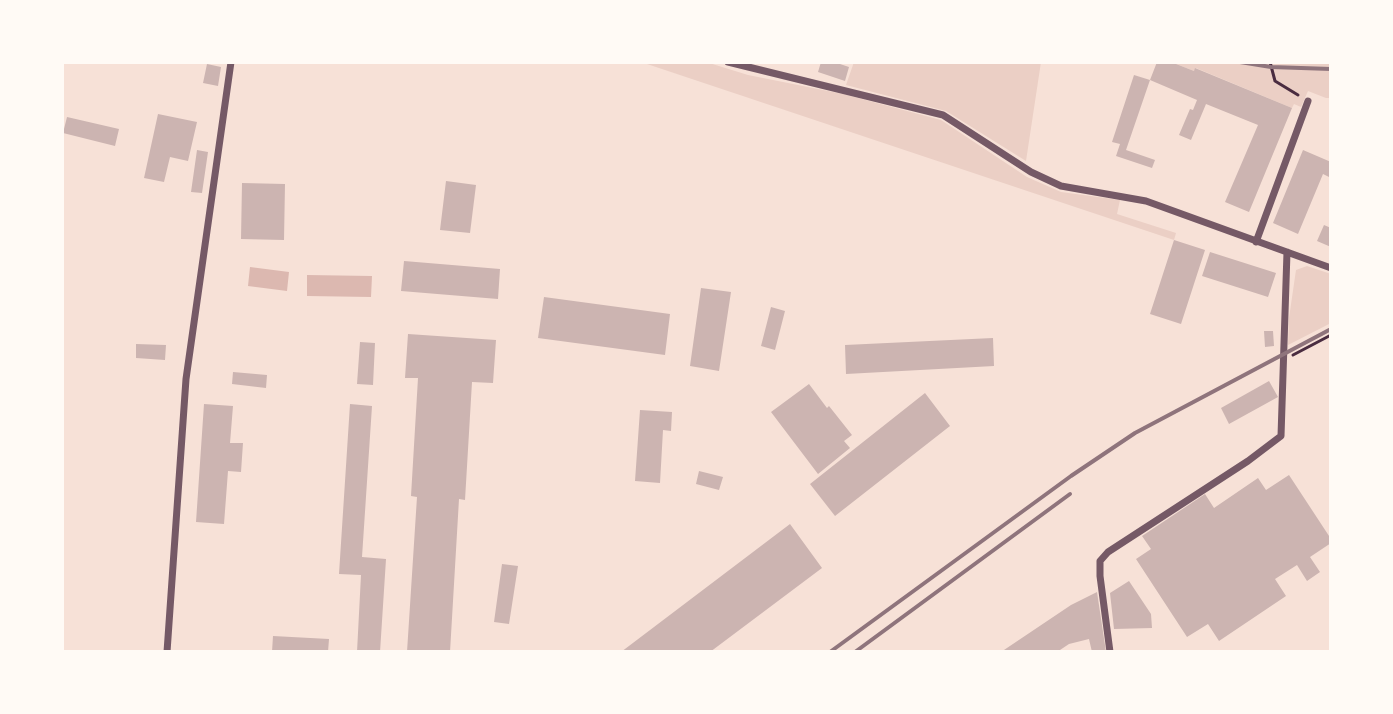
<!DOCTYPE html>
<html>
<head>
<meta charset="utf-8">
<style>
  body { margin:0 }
  #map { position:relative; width:1393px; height:714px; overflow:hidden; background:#f7e1d7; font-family:Mulish,sans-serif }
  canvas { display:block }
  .frame { position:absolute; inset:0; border:64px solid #fffaf5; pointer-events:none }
</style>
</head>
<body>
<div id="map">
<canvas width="1393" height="714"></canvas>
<div class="frame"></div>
</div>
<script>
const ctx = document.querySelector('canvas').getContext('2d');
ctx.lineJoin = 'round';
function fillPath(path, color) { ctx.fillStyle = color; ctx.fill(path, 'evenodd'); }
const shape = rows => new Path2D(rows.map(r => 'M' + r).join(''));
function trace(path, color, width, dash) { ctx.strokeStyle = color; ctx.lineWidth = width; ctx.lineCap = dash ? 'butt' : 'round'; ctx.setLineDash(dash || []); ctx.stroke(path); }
const green = shape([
  [641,62,706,62,748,75,843,94,941,120,1027,177,1061,192,1120,200,1117,214,1176,233,1174,240],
  [854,62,1041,62,1026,161,946,111,846,85],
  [1171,62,1331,62,1331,98,1326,98,1308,91,1301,107,1294,104,1292,108,1196,68,1194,71],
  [1307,266,1331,274,1331,323,1288,345,1289,318,1296,270]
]);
const water = shape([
  [250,267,289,272,287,291,248,286],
  [307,275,372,276,371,297,307,296]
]);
const building = shape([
  [821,62,834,62,849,67,845,81,818,72],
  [1157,62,1171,62,1194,71,1195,68,1292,108,1249,212,1225,202,1258,125,1206,104,1191,140,1179,135,1190,109,1193,110,1197,100,1150,80,1126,150,1155,160,1152,168,1116,156,1120,144,1112,142,1134,75,1150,80],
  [207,64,221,67,218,86,203,83],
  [158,114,197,122,188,161,170,157,164,182,144,178],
  [67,117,119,129,115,146,63,133],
  [197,150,208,152,202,193,191,192],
  [1303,150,1331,162,1331,178,1323,174,1298,234,1273,223],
  [446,181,476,185,470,233,440,230],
  [242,183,285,184,284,240,241,239],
  [1324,225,1331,228,1331,247,1317,241],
  [1174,240,1205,250,1181,324,1150,314],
  [1210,252,1276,273,1268,297,1202,276],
  [404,261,500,269,498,299,401,291],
  [701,288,731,292,719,371,690,366],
  [544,297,670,314,665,355,538,338],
  [771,307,785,311,775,350,761,346],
  [1264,331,1273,331,1274,346,1265,347],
  [408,334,496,340,493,383,472,382,465,500,459,499,450,652,407,652,417,497,411,496,418,378,405,378],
  [993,338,994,366,846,374,845,345],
  [360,342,375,343,373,385,357,384],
  [136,344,166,345,165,360,136,358],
  [233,372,267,375,266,388,232,384],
  [1269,381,1278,397,1229,424,1221,408],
  [809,384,827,408,829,406,852,435,844,441,850,448,818,474,771,412],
  [925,393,950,426,835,516,810,484],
  [204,404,233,406,230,443,243,443,241,472,228,471,224,524,196,522],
  [350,404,372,406,362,557,386,559,380,652,357,652,361,575,339,574],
  [640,410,672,412,671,431,663,430,660,483,635,481],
  [699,471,723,477,719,490,696,484],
  [1289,475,1331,539,1331,543,1310,557,1320,572,1307,581,1297,565,1275,579,1286,596,1219,641,1208,624,1187,637,1136,559,1151,549,1142,536,1205,494,1214,508,1258,478,1266,490],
  [790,524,822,568,710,652,621,652],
  [502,564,518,566,509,624,494,622],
  [1129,581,1151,614,1152,628,1114,629,1110,593],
  [1097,592,1106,652,1092,652,1089,639,1069,644,1057,652,1001,652,1071,605],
  [273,636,329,639,328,652,272,652]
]);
const path = shape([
  [1270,62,1275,81,1298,95],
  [1293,355,1331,335]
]);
const minor = shape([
  [728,62,943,115,1031,172,1061,186,1146,201,1331,268],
  [1256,242,1308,101],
  [167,652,186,379,231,62],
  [1110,652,1100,576,1100,561,1108,552,1248,461,1281,436,1287,252]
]);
const rail = shape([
  [1240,62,1271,67,1331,69],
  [830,652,1071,476,1135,433,1331,329],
  [855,652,1070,494]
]);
fillPath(green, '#ebcfc5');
fillPath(water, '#dcb8b0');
fillPath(building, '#ccb4b1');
trace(path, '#4a2c40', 3);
trace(minor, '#755966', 7);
trace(rail, '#8f747c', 4);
</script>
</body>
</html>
